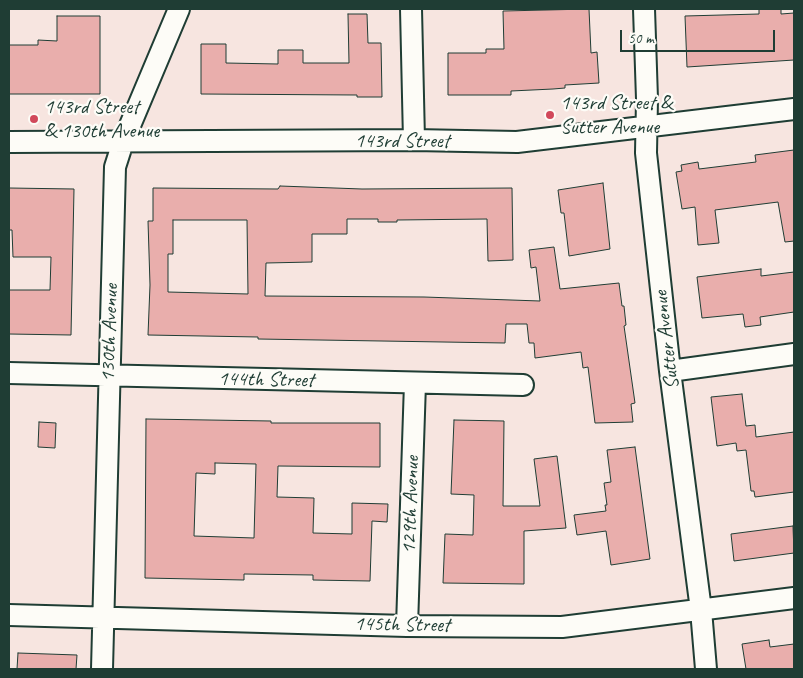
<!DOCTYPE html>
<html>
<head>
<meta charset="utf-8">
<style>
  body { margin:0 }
  #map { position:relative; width:803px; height:678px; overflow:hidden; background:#f7e5e0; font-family:Caveat,sans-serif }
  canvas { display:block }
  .frame { position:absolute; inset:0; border:10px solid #1f3d34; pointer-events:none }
  .scale { position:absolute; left:620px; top:30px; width:155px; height:22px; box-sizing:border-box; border:2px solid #1f3d34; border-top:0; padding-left:6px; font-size:15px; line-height:18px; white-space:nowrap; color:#1f3d34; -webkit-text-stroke:4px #fdfcf7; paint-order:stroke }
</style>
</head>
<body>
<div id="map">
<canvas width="803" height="678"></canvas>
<div class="frame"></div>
<div class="scale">50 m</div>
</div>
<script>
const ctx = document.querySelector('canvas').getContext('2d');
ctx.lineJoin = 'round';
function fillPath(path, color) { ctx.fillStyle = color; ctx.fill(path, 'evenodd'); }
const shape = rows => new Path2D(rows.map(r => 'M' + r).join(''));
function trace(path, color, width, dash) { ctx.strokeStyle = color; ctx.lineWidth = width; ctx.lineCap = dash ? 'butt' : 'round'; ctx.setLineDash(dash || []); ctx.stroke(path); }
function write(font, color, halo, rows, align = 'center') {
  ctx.font = font + ' Caveat,sans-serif'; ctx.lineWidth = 4.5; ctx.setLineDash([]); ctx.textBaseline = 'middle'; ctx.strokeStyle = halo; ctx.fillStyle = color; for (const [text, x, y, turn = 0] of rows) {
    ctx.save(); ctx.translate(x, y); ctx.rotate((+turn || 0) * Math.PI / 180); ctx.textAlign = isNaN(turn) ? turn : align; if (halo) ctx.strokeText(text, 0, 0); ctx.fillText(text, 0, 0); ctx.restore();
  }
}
const building = shape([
  [589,9,591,53,597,52,599,83,565,85,565,88,553,89,511,91,511,95,448,95,448,53,486,53,486,49,504,49,503,11,589,9],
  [759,9,781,9,781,14,794,13,794,60,687,67,685,16,759,14,759,9],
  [348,14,367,14,368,43,381,43,382,97,357,97,357,95,201,94,201,44,226,44,226,63,278,64,278,50,303,50,303,63,349,63,348,14],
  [57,16,100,16,100,94,9,94,9,45,38,45,38,40,57,41,57,16],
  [794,150,794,241,785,242,778,202,715,210,719,243,698,245,695,207,682,209,676,172,682,171,681,165,698,162,699,169,756,162,755,155,794,150],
  [603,183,610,249,569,256,564,213,561,213,558,190,603,183],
  [280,186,362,189,512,188,513,260,488,261,487,219,397,220,397,222,378,222,378,219,347,219,347,234,312,234,312,262,266,263,265,296,424,297,540,301,536,267,531,268,529,250,554,247,560,289,619,283,622,306,624,306,626,325,624,326,635,403,631,404,633,422,595,423,588,367,583,368,581,352,535,358,534,343,529,343,527,324,506,324,505,343,258,339,258,337,148,335,150,285,148,221,153,221,153,188,278,189,280,186],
  [173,220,247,220,248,294,168,292,168,254,173,254,173,220],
  [9,188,74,189,71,335,9,334,9,290,50,290,51,257,13,257,12,230,9,230,9,188],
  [761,269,761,276,794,272,794,312,760,317,761,325,745,327,743,314,702,318,697,277,761,269],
  [742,394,746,426,755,425,756,437,794,432,794,492,755,497,754,491,751,491,746,450,737,451,736,443,717,446,711,397,742,394],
  [146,419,271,421,271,423,380,423,380,467,278,466,277,497,314,498,313,533,352,534,352,503,388,504,387,522,372,521,370,581,313,580,313,575,244,574,244,580,145,578,146,419],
  [215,463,256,464,254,538,194,536,196,473,215,474,215,463],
  [454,420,504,421,503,506,540,506,534,459,557,456,566,528,524,531,524,584,443,583,445,534,473,535,474,495,451,494,454,420],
  [39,422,56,423,55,448,38,447,39,422],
  [635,447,650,559,611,565,606,531,577,535,574,515,606,511,605,505,607,505,604,483,611,482,607,450,635,447],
  [793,526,794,553,734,561,731,534,793,526],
  [769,640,770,647,794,644,794,669,746,669,742,644,769,640],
  [18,653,77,655,76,669,17,669,18,653]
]);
const minor = shape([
  [411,9,414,140],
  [644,9,647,99,646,153,670,371,701,610,706,669],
  [9,142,414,140,517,142,794,109],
  [670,371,794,354],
  [9,373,523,385],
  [9,615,407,626,562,627,794,598],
  [407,626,415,383],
  [102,669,115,167,123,142,179,9]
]);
const markers = [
  [550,115,5,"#d1495b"],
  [34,119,5,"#d1495b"]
];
const poiNames = [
  ["143rd Street &",560,103],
  ["Sutter Avenue",560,127],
  ["143rd Street",44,107],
  ["& 130th Avenue",44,131]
];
const streetNames = [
  ["143rd Street",402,141],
  ["130th Avenue",110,333,-88],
  ["Sutter Avenue",667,340,-97],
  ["144th Street",266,380,1],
  ["129th Avenue",411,505,-88],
  ["145th Street",402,625,1]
];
fillPath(building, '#e9aeac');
trace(building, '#1f3d34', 1);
trace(minor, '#1f3d34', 24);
trace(minor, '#fdfcf7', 20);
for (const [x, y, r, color] of markers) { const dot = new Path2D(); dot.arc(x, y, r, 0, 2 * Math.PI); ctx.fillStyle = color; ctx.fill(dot); trace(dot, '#fdfcf7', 2); }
write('21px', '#1f3d34', '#fdfcf7', poiNames, 'left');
write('21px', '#1f3d34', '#fdfcf7', streetNames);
</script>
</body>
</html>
